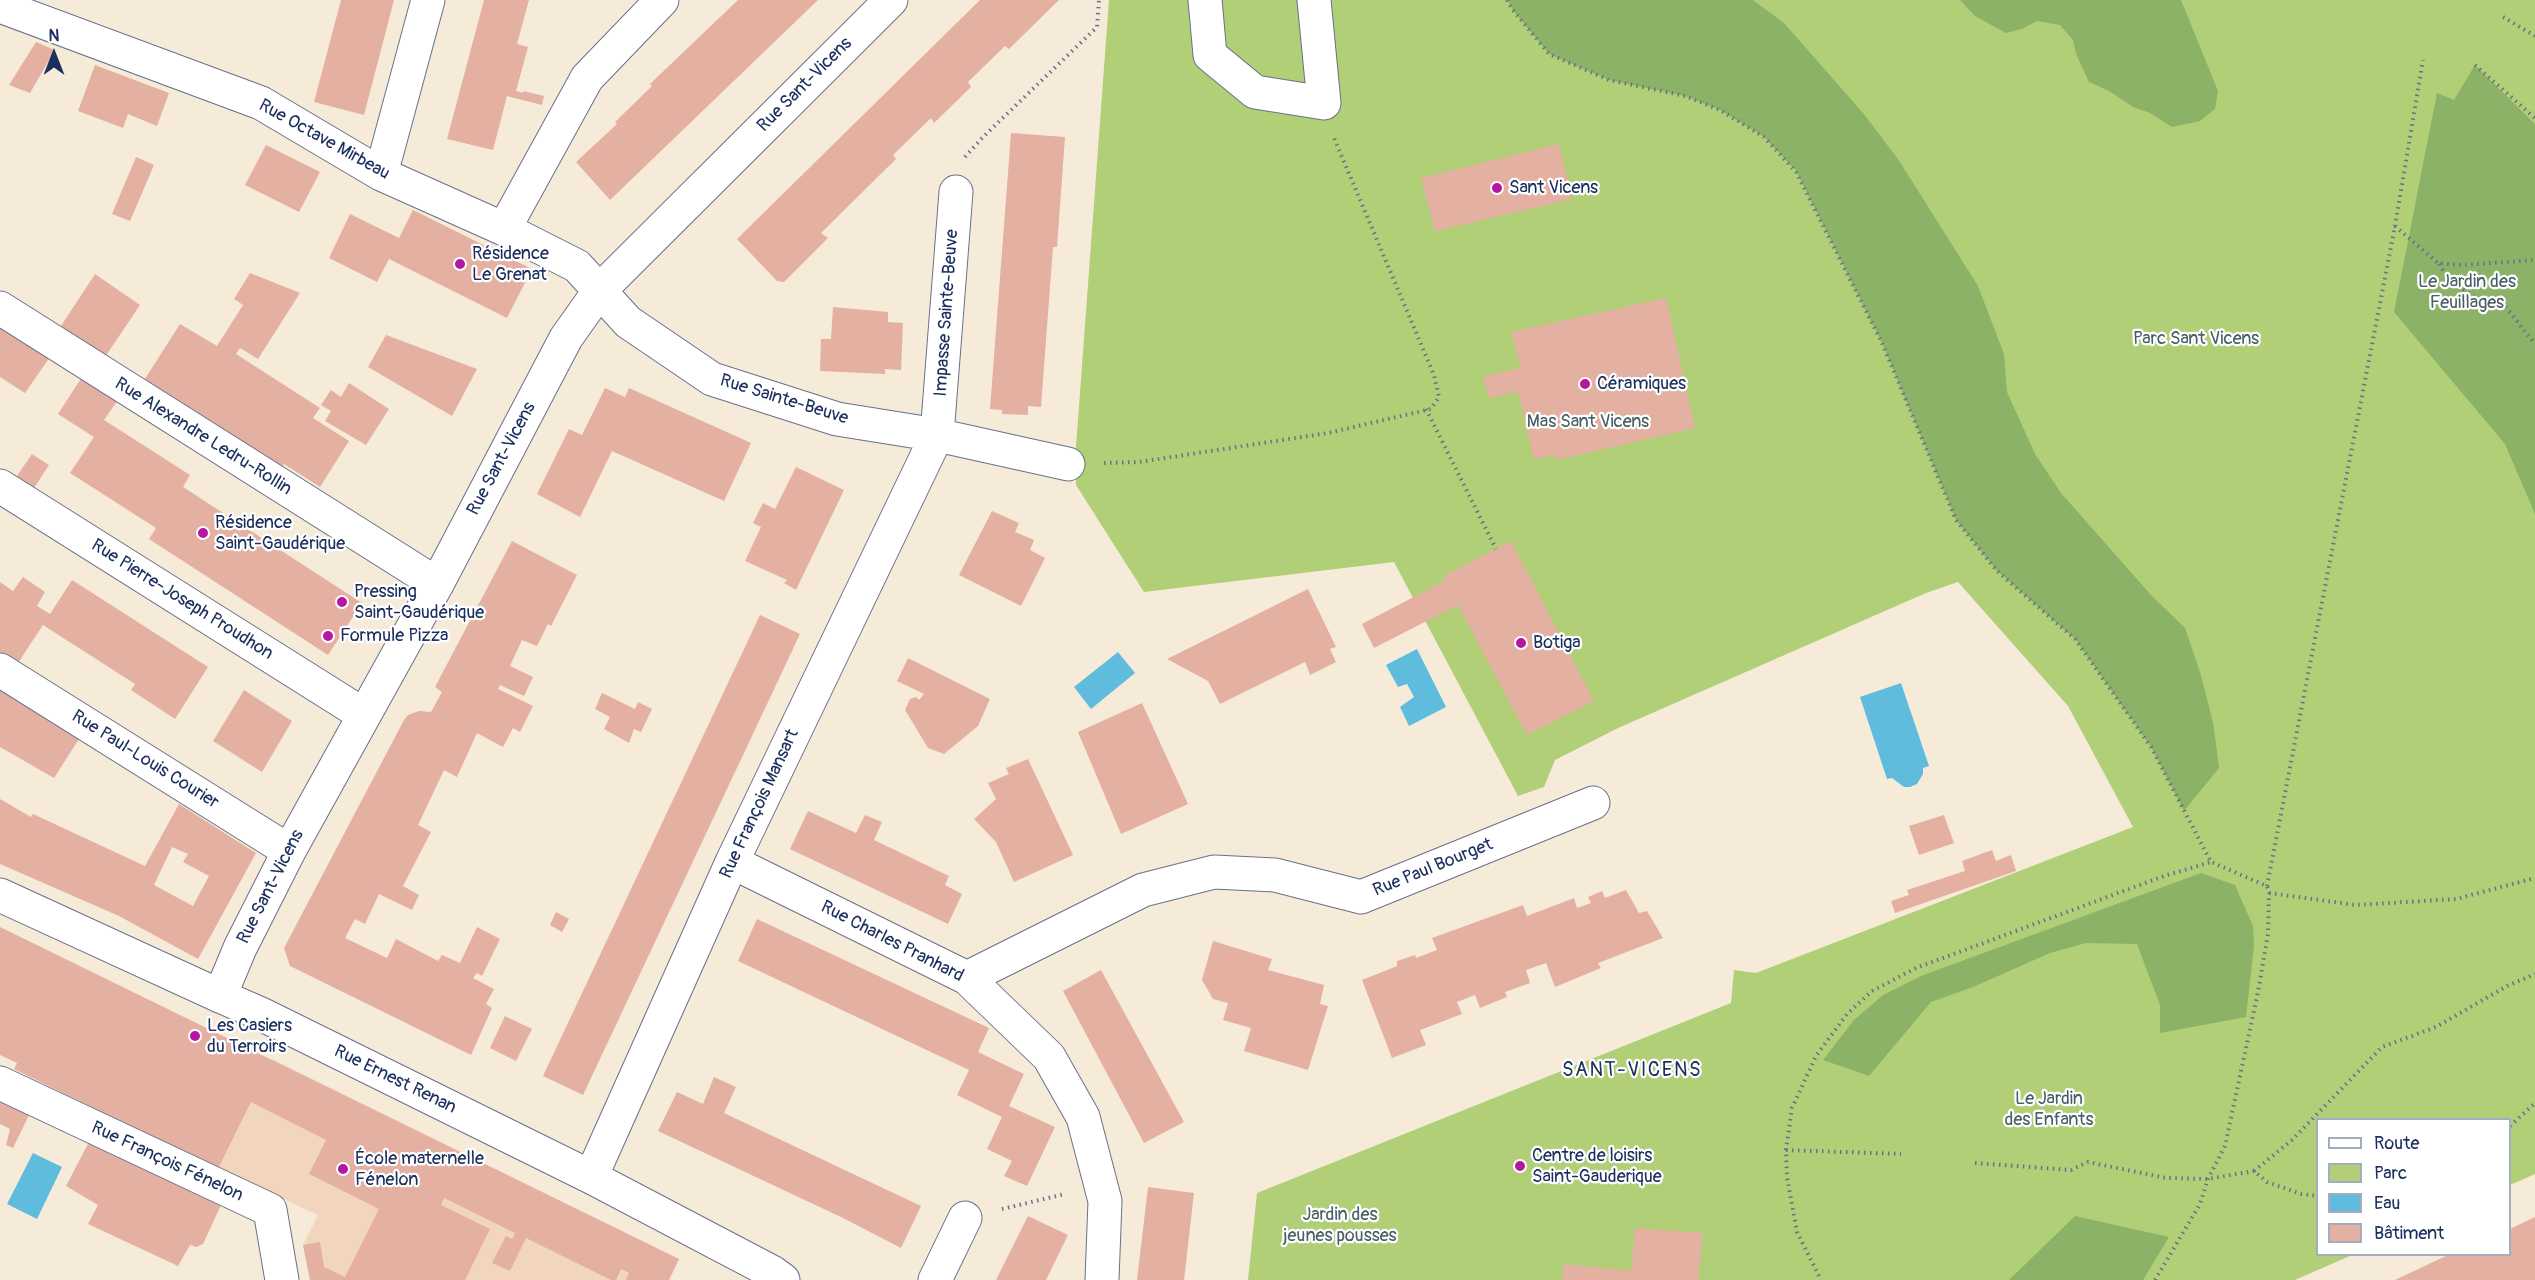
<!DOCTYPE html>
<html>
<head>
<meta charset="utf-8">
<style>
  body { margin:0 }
  #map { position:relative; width:2535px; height:1280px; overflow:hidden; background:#f6ebd9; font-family:Pangolin,sans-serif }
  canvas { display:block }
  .legend { position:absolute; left:2316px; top:1118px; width:195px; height:138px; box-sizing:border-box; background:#fff; border:2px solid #a4acbf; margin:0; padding:8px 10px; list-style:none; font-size:18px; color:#1b2f5e }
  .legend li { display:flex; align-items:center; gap:12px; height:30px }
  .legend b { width:30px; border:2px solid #a4acbf }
  .north { position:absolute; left:24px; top:24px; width:60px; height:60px; -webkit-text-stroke:4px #fff; paint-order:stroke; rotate:0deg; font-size:16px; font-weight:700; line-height:24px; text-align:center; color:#1b2f5e }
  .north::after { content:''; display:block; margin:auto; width:21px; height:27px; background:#1b2f5e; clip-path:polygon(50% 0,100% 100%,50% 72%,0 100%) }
</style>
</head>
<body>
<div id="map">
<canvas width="2535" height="1280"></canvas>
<ul class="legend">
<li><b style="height:8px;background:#fff"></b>Route</li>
<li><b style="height:16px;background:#b1cf76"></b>Parc</li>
<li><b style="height:16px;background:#5fbcdd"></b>Eau</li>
<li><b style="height:16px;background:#e4b0a1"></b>Bâtiment</li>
</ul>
<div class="north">N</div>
</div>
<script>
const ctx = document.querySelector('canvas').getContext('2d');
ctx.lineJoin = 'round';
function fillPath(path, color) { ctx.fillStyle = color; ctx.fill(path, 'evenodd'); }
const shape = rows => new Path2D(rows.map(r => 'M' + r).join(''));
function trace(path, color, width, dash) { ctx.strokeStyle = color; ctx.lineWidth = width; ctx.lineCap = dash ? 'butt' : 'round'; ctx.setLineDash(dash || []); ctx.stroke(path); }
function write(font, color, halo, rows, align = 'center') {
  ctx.font = font + ' Pangolin,sans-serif'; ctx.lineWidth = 4.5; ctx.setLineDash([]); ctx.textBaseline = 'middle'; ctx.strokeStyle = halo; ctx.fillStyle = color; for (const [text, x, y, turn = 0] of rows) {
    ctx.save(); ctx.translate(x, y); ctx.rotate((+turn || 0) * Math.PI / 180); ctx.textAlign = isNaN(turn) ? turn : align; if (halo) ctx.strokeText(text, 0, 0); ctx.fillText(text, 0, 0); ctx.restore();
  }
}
const built = shape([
  [272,1059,679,1259,669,1280,310,1280,303,1245,318,1215,218,1169]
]);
const green = shape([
  [1109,0,2535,0,2535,1174,2510,1185,2510,1120,2318,1120,2318,1254,2352,1255,2295,1280,1248,1280,1257,1193,1731,1003,1734,970,1756,973,2133,827,2068,706,1958,582,1926,593,1618,728,1555,760,1544,787,1518,796,1394,562,1144,592,1076,485,1076,447]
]);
const forest = shape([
  [1507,0,1753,0,1784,23,1863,113,1898,159,1978,286,2004,354,2007,392,2035,454,2061,493,2151,595,2185,628,2200,672,2213,722,2219,768,2184,811,2151,747,2075,639,1997,571,1956,520,1882,343,1796,171,1764,137,1720,110,1685,96,1609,80,1549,54,1512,9],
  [1960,0,2181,0,2218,91,2215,109,2200,121,2172,127,2150,113,2133,107,2109,91,2089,82,2076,54,2073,40,2060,25,2037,21,2022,29,2006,33,1975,16],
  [2475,65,2535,124,2535,514,2505,444,2394,312,2437,93,2454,100],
  [2201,873,2235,885,2253,926,2254,946,2246,1017,2160,1033,2160,1005,2137,944,2086,943,2050,953,1973,987,1931,1002,1869,1076,1823,1060,1854,1020,1883,995,1921,976],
  [2075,1216,2169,1237,2143,1280,2009,1280]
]);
const water = shape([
  [1417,649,1446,707,1409,726,1400,707,1414,697,1407,684,1398,687,1386,665],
  [1118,652,1135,673,1091,709,1074,687],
  [1901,683,1929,766,1923,768,1923,774,1917,784,1910,787,1904,787,1892,778,1887,779,1860,697],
  [33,1153,62,1167,37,1219,7,1204]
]);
const building = shape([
  [341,0,394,0,364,115,314,102],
  [484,0,529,0,517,44,528,47,516,91,523,93,523,91,544,96,542,105,507,96,493,150,447,139],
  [738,0,818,0,610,200,576,162,617,124,615,122,652,86,650,84],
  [980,0,1059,0,1009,49,1005,46,968,82,971,87,934,123,931,118,893,155,896,159,821,233,828,238,784,282,777,281,737,239],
  [36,42,55,50,30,93,9,85],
  [95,65,169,93,157,126,128,114,123,128,78,111],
  [1011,133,1065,137,1057,247,1053,247,1041,407,1028,406,1028,415,1002,414,1002,410,990,409],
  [1559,144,1572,199,1435,231,1421,178],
  [266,145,320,172,299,212,245,185],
  [136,157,154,165,130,221,112,214],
  [413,210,532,269,507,318,389,259,377,282,329,258,350,214,399,238],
  [250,273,300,293,258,359,240,348,236,354,320,408,313,418,349,441,320,487,284,464,281,470,143,382,180,324,217,346,243,305,234,299],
  [95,274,140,305,105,357,59,329],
  [1666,298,1695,428,1556,460,1555,455,1534,459,1518,392,1489,398,1483,376,1521,368,1511,332],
  [833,307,888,312,888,322,903,323,901,370,885,369,885,374,820,371,821,339,831,339],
  [0,326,50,357,25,393,0,377],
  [386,335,477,369,452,416,368,367],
  [82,377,118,400,104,420,190,475,183,487,362,603,328,655,149,539,156,528,70,473,94,437,58,414],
  [349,383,389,409,366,445,325,421,331,411,321,405,331,390,341,397],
  [605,388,625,397,629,388,751,443,724,501,612,451,580,517,537,494,569,429,582,435],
  [32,454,49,465,30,494,12,483],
  [796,467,844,490,796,590,784,583,787,580,745,561,761,527,753,523,763,503,775,509],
  [992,511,1019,523,1015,532,1034,540,1030,550,1045,558,1021,606,959,575],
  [512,541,577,575,551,626,548,624,537,646,522,640,510,666,533,677,524,696,500,685,498,689,533,706,520,732,513,728,503,747,477,733,457,777,444,770,418,825,431,832,403,886,419,895,412,910,379,894,365,924,355,919,345,938,387,958,396,939,438,961,442,955,460,963,477,927,500,939,482,976,477,973,473,978,494,989,486,1004,492,1008,471,1055,290,966,284,948,404,720,408,715,419,711,431,712,442,692,435,687],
  [1511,541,1594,701,1527,735,1458,605,1374,648,1362,624,1446,580,1443,576],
  [23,577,45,592,37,606,50,614,72,580,208,667,175,719,131,690,135,684,43,625,16,666,0,655,0,582,13,591],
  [1308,589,1336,647,1330,649,1336,662,1310,675,1305,662,1220,704,1208,681,1167,659],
  [760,615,800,634,583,1095,543,1076],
  [908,658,990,699,978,726,944,754,928,748,905,710,910,699,916,697,919,700,924,694,897,681],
  [0,690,79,739,54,778,0,747],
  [244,690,292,721,262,772,213,741],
  [602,693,635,709,638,702,652,709,641,732,634,729,629,743,604,729,610,717,595,709],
  [1142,703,1188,804,1121,834,1078,732],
  [1028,759,1073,855,1014,882,996,842,974,819,996,799,988,783,1009,774,1006,768],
  [0,799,31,817,33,814,145,866,179,804,256,853,198,959,119,916,0,864],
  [172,847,188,854,183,862,209,876,193,906,154,885],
  [808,811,856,833,865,815,882,822,874,840,949,876,945,885,962,894,948,924,790,849],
  [1944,815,1954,843,1919,855,1909,826],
  [1992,850,1996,861,2011,855,2016,871,1895,913,1891,901,1909,895,1907,890,1965,871,1962,861],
  [1626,890,1639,913,1647,911,1663,938,1598,963,1601,968,1555,987,1546,963,1526,970,1530,983,1505,992,1507,997,1480,1008,1475,995,1457,1002,1462,1014,1420,1030,1426,1045,1392,1058,1362,980,1397,966,1397,961,1415,955,1416,958,1437,950,1432,938,1523,905,1527,916,1574,898,1577,908,1591,903,1588,897,1602,891,1605,898],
  [556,912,569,919,562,932,550,925],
  [757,919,989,1028,978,1052,1024,1074,1009,1106,1055,1127,1027,1186,1004,1176,1012,1161,987,1149,1002,1117,957,1095,969,1070,738,961],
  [0,927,679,1259,669,1280,626,1280,629,1273,621,1269,616,1280,611,1280,526,1238,510,1271,492,1263,506,1236,512,1239,515,1233,444,1198,441,1205,490,1229,465,1280,310,1280,303,1245,320,1242,324,1267,345,1277,379,1209,309,1174,326,1140,251,1102,218,1169,14,1069,17,1063,0,1055],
  [1213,941,1272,959,1268,970,1324,985,1320,1004,1328,1006,1308,1070,1244,1051,1251,1028,1223,1020,1228,1003,1213,999,1202,980],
  [1101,970,1184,1122,1144,1143,1063,991],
  [505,1016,532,1029,516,1061,490,1048],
  [714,1077,736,1087,724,1113,921,1206,901,1248,843,1218,658,1131,677,1092,703,1104],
  [0,1096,31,1111,13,1148,6,1145,10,1129,0,1124],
  [90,1140,221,1205,203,1244,196,1247,190,1245,178,1266,88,1224,98,1205,66,1186],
  [1148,1187,1194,1193,1184,1280,1137,1280],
  [1028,1216,1068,1235,1046,1280,996,1280],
  [2535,1217,2535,1280,2395,1280,2450,1254,2510,1254,2510,1229],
  [1635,1228,1703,1233,1698,1280,1562,1280,1564,1264,1631,1271]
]);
const path = shape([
  [1507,0,1512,9,1549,54,1609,80,1685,96,1720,110,1764,137,1796,172,1882,343,1956,520,1997,571,2075,639,2151,747,2211,862,2164,876,1916,968,1872,991,1847,1014,1816,1056,1792,1108,1786,1150,1787,1177,1797,1232,1821,1280],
  [2503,17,2535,36],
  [2475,65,2535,118],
  [965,157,982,138,1097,27,1099,0],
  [2395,226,2438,263,2462,265,2535,260],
  [2439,264,2450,282,2479,299,2501,301,2535,344],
  [1426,409,1496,549],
  [1104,463,1139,462,1328,433,1431,409,1439,397,1434,375,1334,138],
  [2267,886,2395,226,2423,60],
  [2269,893,2356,905,2456,899,2535,878],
  [2510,1126,2535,1103],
  [1786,1150,1901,1154],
  [1975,1163,2071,1170,2088,1162,2166,1178,2208,1179,2254,1171,2267,1182,2301,1194,2318,1196],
  [2254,1171,2292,1140,2382,1047,2436,1027,2507,986,2535,974],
  [1002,1209,1065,1194],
  [2155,1280,2200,1204,2208,1179,2225,1146,2258,992,2268,934,2269,893,2267,886,2211,862]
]);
const minor = shape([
  [1205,0,1210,55,1255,92,1324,103,1314,0],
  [0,6,261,103,381,174,504,229,577,266,628,322,712,379,837,419,937,435,1068,464],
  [381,174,428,0],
  [504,229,587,78,662,0],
  [0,308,437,584],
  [0,486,364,715],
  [0,670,289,851],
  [732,862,967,978,1049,1057,1083,1117,1105,1201,1102,1280],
  [967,978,1143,890,1214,872,1275,875,1361,897,1593,803],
  [220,996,261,1014,591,1177,772,1272,783,1280],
  [0,1083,270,1210,282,1280],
  [591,1177,732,862,937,435,956,192],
  [935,1280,965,1218]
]);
const major = shape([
  [0,895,220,996,240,948,289,851,437,584,566,338,600,290,891,0]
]);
const markers = [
  [1497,188,6,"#b5179e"],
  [460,264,6,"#b5179e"],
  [1585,384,6,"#b5179e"],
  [203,533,6,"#b5179e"],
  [342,602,6,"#b5179e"],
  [328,636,6,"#b5179e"],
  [1521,643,6,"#b5179e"],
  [195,1036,6,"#b5179e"],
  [1520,1166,6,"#b5179e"],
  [343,1169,6,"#b5179e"]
];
const streetNames = [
  ["Rue Sant-Vicens",805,85,-45],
  ["Rue Octave Mirbeau",324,140,29],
  ["Impasse Sainte-Beuve",947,313,-86],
  ["Rue Sainte-Beuve",784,400,17],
  ["Rue Alexandre Ledru-Rollin",203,437,32],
  ["Rue Sant-Vicens",502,459,-62],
  ["Rue Pierre-Joseph Proudhon",182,600,32],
  ["Rue Paul-Louis Courier",145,760,32],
  ["Rue François Mansart",760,804,-65],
  ["Rue Paul Bourget",1433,868,-22],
  ["Rue Sant-Vicens",271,887,-63],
  ["Rue Charles Pranhard",892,942,27],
  ["Rue Ernest Renan",395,1080,26],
  ["Rue François Fénelon",167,1162,25]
];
const poiNames = [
  ["Sant Vicens",1509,188],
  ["Résidence",472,254],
  ["Le Grenat",472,275],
  ["Céramiques",1597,384],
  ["Résidence",215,523],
  ["Saint-Gaudérique",215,544],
  ["Pressing",354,592],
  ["Saint-Gaudérique",354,613],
  ["Formule Pizza",340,636],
  ["Botiga",1533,643],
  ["Les Casiers",207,1026],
  ["du Terroirs",207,1047],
  ["Centre de loisirs",1532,1156],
  ["Saint-Gauderique",1532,1177],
  ["École maternelle",355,1159],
  ["Fénelon",355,1180]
];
const parkNames = [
  ["Le Jardin des",2467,282],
  ["Feuillages",2467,303],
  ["Parc Sant Vicens",2196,339],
  ["Mas Sant Vicens",1588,422],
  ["Le Jardin",2049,1099],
  ["des Enfants",2049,1120],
  ["Jardin des",1340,1215],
  ["jeunes pousses",1340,1236]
];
const neighbourhoodNames = [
  ["SANT-VICENS",1632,1071]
];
fillPath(built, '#f1d5bd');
fillPath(green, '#b1cf76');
fillPath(forest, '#8cb267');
fillPath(water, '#5fbcdd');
fillPath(building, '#e4b0a1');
trace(minor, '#687189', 35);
trace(major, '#687189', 35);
trace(path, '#687189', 4, [1.5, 4.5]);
trace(minor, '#fff', 33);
trace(major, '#fff', 33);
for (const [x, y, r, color] of markers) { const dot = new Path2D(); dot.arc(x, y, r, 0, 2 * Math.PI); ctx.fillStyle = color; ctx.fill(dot); trace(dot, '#fff', 2); }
write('18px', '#1b2f5e', '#fff', streetNames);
write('18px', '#1b2f5e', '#fff', poiNames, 'left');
write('18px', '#485f65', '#fff', parkNames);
ctx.letterSpacing = '1.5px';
write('20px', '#1b2f5e', '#fff', neighbourhoodNames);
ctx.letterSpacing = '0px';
</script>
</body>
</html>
